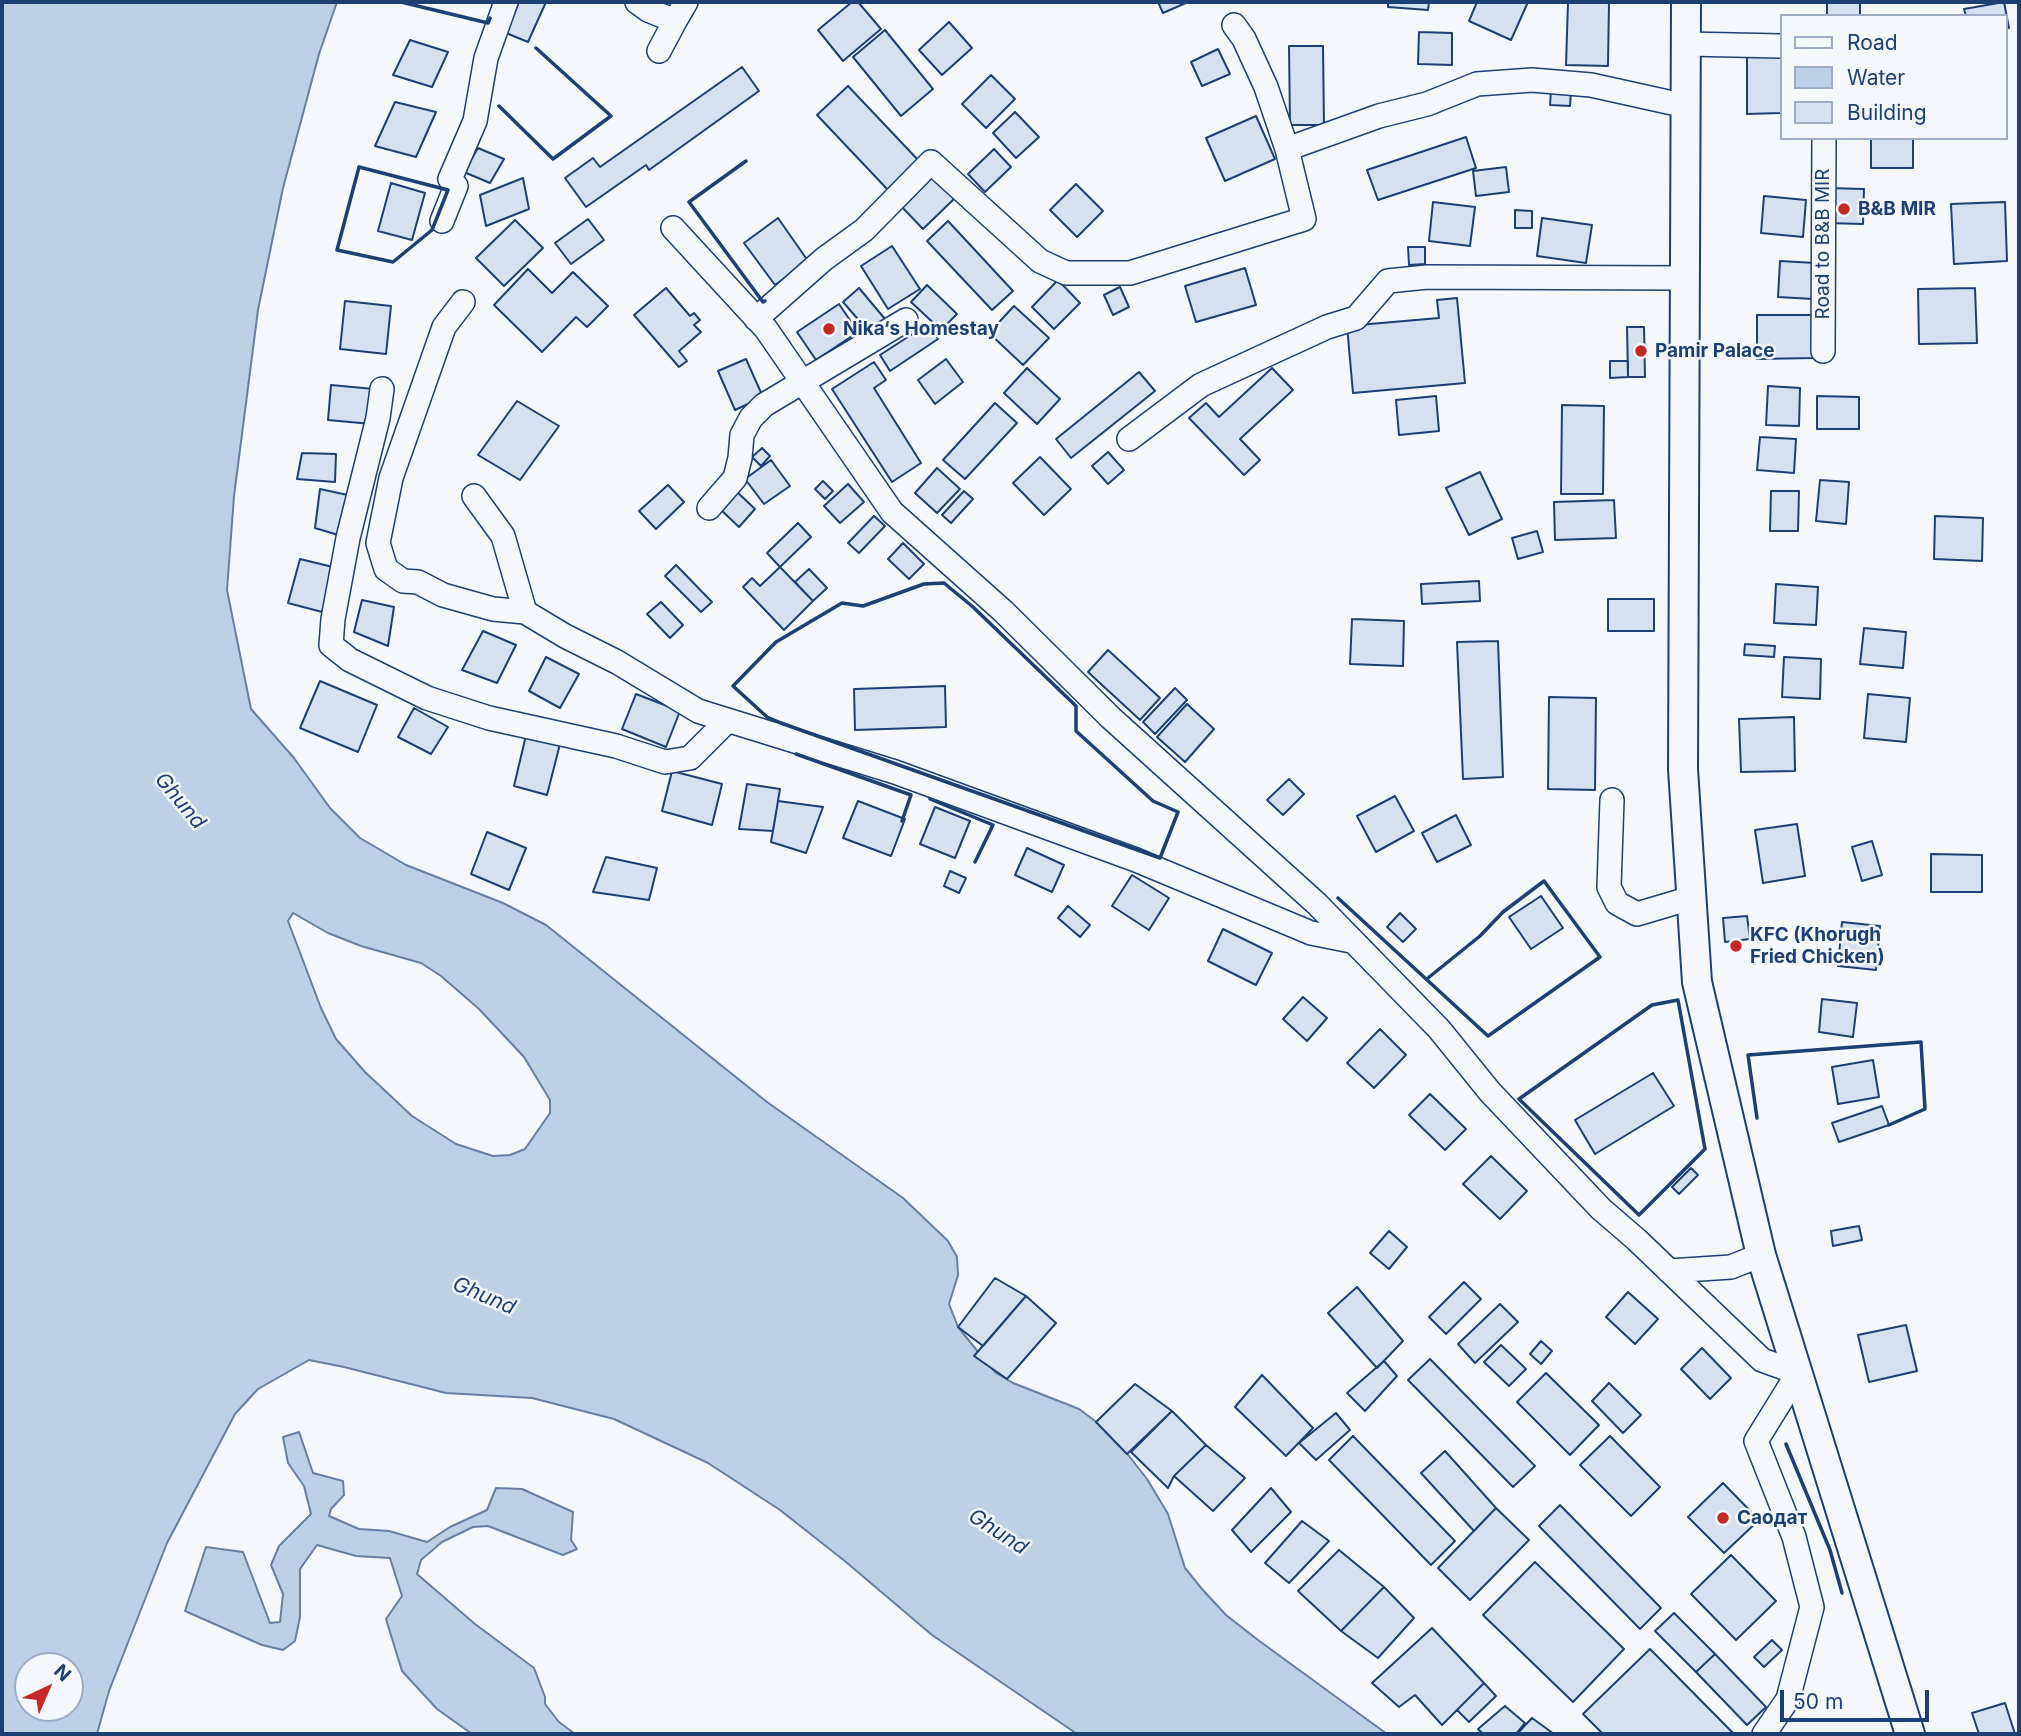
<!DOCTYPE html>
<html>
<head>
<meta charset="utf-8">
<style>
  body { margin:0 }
  #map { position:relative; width:2021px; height:1736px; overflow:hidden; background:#f4f7fb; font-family:Inter,sans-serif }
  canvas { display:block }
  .frame { position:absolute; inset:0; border:4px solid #1d3f73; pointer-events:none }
  .legend { position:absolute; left:1780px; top:14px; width:228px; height:126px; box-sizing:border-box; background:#f4f7fb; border:2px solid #9eadc5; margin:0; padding:9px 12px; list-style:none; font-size:21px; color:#1d3f73 }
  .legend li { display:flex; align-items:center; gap:14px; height:35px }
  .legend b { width:35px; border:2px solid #9eadc5 }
  .north { position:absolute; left:14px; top:1652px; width:70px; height:70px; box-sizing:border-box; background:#f4f7fb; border:2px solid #9eadc5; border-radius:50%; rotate:44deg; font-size:19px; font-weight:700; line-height:28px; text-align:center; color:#1d3f73 }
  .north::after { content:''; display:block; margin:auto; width:24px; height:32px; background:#c62828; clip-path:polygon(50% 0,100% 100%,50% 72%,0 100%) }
  .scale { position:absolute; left:1780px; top:1690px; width:149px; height:32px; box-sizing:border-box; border:4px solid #1d3f73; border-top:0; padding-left:9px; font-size:21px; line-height:24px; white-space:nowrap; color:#1d3f73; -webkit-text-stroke:5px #f4f7fb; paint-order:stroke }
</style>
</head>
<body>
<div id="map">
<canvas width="2021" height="1736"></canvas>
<div class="frame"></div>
<ul class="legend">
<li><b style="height:9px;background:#f4f7fb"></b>Road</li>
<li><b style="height:19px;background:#bed0e5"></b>Water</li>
<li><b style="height:19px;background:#d5e0f0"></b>Building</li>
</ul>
<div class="north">N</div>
<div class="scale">50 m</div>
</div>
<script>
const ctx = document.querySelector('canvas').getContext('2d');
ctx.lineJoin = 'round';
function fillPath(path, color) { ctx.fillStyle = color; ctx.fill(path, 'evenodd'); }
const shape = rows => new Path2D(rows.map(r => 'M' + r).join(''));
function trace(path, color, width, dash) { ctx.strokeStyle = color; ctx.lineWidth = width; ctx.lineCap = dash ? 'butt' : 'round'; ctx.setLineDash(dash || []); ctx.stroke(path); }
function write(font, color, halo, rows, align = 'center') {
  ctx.font = font + ' Inter,sans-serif'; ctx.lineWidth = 5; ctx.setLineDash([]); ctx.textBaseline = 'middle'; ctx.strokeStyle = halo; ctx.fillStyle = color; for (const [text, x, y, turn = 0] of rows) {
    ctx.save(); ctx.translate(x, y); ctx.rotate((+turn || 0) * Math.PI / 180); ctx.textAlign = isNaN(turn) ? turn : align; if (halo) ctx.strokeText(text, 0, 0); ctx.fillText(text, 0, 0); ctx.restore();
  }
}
const water = shape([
  [2,2,337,2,319,54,283,188,258,310,234,496,227,590,251,709,294,758,330,808,360,838,406,865,503,903,546,925,767,1102,903,1198,948,1241,957,1257,958,1275,949,1304,958,1327,983,1358,996,1373,1013,1383,1079,1409,1111,1433,1147,1479,1168,1514,1185,1568,1202,1589,1226,1615,1258,1640,1387,1734,1077,1734,932,1635,846,1562,780,1510,708,1463,614,1419,532,1398,446,1393,344,1367,309,1360,258,1389,235,1414,167,1543,109,1691,97,1734,2,1734,2,2],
  [293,913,328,933,361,946,421,963,441,976,479,1009,524,1057,550,1100,550,1113,525,1149,510,1155,493,1156,456,1144,412,1116,365,1072,336,1039,321,1008,288,921,293,913],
  [28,1666,70,1666,70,1708,28,1708,28,1666],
  [299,1432,313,1473,343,1481,344,1495,331,1509,329,1516,359,1529,389,1531,427,1542,450,1527,487,1510,496,1488,522,1489,573,1512,571,1540,577,1549,563,1555,488,1526,473,1527,442,1542,421,1560,417,1574,475,1624,534,1668,545,1697,545,1704,559,1722,575,1734,472,1734,437,1709,402,1671,386,1619,402,1596,390,1558,356,1556,317,1545,300,1569,300,1617,295,1641,283,1650,262,1645,185,1611,206,1547,243,1552,270,1623,280,1622,283,1594,271,1565,279,1546,311,1514,304,1486,288,1463,283,1437,299,1432]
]);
const building = shape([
  [519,2,546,2,528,42,506,33,519,2],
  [852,2,858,2,881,29,843,61,818,30,852,2],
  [1158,2,1188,2,1163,13,1158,2],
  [1388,2,1429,2,1428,10,1388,7,1388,2],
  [1477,2,1528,2,1511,40,1469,21,1477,2],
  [1568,2,1609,3,1608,66,1566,65,1568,2],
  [1827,2,1860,2,1860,16,1827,16,1827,2],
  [2004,2,2009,28,2005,29,2005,16,1966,16,1964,9,2004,2],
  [949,22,972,48,942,75,919,50,949,22],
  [885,30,933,89,901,116,853,57,885,30],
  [1419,32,1452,33,1452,65,1418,64,1419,32],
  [410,40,448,52,432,87,393,75,410,40],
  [1289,46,1323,46,1324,125,1290,125,1289,46],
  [1218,49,1230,74,1202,86,1191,62,1218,49],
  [1747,49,1781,49,1781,113,1747,114,1747,49],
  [742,67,759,91,649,170,646,165,586,207,565,178,593,158,600,167,742,67],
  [991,75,1015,99,986,128,962,104,991,75],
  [848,86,919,161,888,190,817,115,848,86],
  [1551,90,1571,92,1570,106,1550,105,1551,90],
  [395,102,436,112,416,157,375,146,395,102],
  [1015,112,1039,137,1016,158,993,133,1015,112],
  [1256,116,1275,159,1225,181,1206,138,1256,116],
  [1466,137,1476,168,1378,200,1367,170,1466,137],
  [1871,138,1913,138,1913,168,1871,168,1871,138],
  [478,148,504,159,490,183,464,172,478,148],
  [994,149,1011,167,985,192,968,174,994,149],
  [1506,167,1509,192,1476,196,1473,171,1506,167],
  [932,175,955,198,923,229,900,205,932,175],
  [523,178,529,209,486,226,480,195,523,178],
  [391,183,425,193,412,240,378,231,391,183],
  [1076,184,1103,211,1077,237,1050,210,1076,184],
  [1827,188,1864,189,1863,224,1826,223,1827,188],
  [1764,196,1806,200,1803,237,1761,233,1764,196],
  [1433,202,1475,207,1470,246,1429,241,1433,202],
  [2005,202,2007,261,1954,264,1951,204,2005,202],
  [1515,210,1532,211,1532,228,1515,228,1515,210],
  [778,218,808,261,775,285,744,243,778,218],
  [1542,218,1592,225,1586,263,1537,256,1542,218],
  [588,219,604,240,571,264,555,243,588,219],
  [515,220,543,248,504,286,476,258,515,220],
  [948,221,1013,291,992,310,927,241,948,221],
  [892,246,920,289,888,309,861,266,892,246],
  [1408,247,1425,247,1425,264,1409,265,1408,247],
  [1780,261,1815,263,1813,299,1778,297,1780,261],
  [1245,268,1256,305,1196,322,1185,286,1245,268],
  [528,269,552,293,573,272,608,306,587,327,576,317,542,352,494,305,528,269],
  [1058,280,1080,303,1054,329,1032,307,1058,280],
  [927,285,957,314,941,330,911,302,927,285],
  [1120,287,1129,307,1113,315,1104,295,1120,287],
  [666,288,690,316,694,313,700,320,694,325,701,332,679,351,687,361,679,367,634,315,666,288],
  [859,288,885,319,869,332,843,302,859,288],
  [1975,288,1977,343,1919,344,1918,289,1975,288],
  [1457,298,1465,383,1353,393,1347,326,1439,318,1437,300,1457,298],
  [345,301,391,306,386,354,340,349,345,301],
  [839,304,858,332,816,360,797,332,839,304],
  [1014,306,1049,338,1023,365,989,333,1014,306],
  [1757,315,1813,315,1813,358,1757,359,1757,315],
  [928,324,938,339,890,371,880,355,928,324],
  [1627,327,1644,327,1645,377,1628,377,1627,327],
  [746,359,763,397,735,410,718,371,746,359],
  [946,359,963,382,935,404,918,380,946,359],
  [1610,361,1628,361,1628,377,1610,378,1610,361],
  [874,362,886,380,874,388,921,463,892,482,832,389,874,362],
  [1027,368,1060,399,1037,424,1004,393,1027,368],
  [1272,368,1293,390,1240,439,1260,460,1244,475,1189,418,1206,403,1219,417,1272,368],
  [1139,372,1155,391,1071,458,1056,439,1139,372],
  [331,385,374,389,371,424,328,420,331,385],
  [1768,386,1800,388,1799,426,1766,425,1768,386],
  [1436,396,1439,431,1399,435,1396,400,1436,396],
  [1817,396,1859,397,1859,429,1817,429,1817,396],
  [517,401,559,426,520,480,478,455,517,401],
  [995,403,1017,423,965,479,943,460,995,403],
  [1562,405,1604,406,1603,494,1561,494,1562,405],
  [1760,437,1796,439,1794,473,1757,470,1760,437],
  [762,448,770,456,761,466,752,457,762,448],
  [1108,452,1124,470,1108,484,1092,466,1108,452],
  [302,453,336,454,335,482,297,479,302,453],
  [1040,457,1071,489,1044,515,1013,483,1040,457],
  [771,460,790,486,764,504,745,479,771,460],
  [937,468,960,489,937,513,915,493,937,468],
  [1480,472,1502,519,1469,535,1446,488,1480,472],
  [1820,480,1849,482,1846,524,1816,521,1820,480],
  [823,481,833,491,825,499,815,489,823,481],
  [848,484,864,502,840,523,824,506,848,484],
  [668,485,684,502,656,529,639,511,668,485],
  [320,489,357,497,348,538,315,528,320,489],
  [735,490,755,509,739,527,719,508,735,490],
  [964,491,973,499,951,523,942,515,964,491],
  [1771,491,1799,491,1798,531,1770,531,1771,491],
  [1614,500,1616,538,1555,540,1554,502,1614,500],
  [874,516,885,526,859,553,848,543,874,516],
  [1935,516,1983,518,1982,561,1934,559,1935,516],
  [798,523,811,537,780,567,767,553,798,523],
  [1537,531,1543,552,1518,559,1512,538,1537,531],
  [903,543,924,564,909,579,888,559,903,543],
  [300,559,337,568,322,612,288,603,300,559],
  [676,565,712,602,701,612,665,576,676,565],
  [780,567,813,601,784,630,743,587,752,578,760,586,780,567],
  [809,569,827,588,813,601,795,582,809,569],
  [1479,581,1480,601,1422,604,1421,584,1479,581],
  [1776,584,1818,587,1816,625,1774,623,1776,584],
  [1608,599,1654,599,1654,631,1608,631,1608,599],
  [362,600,394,607,388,646,354,632,362,600],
  [661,602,683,625,670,638,647,614,661,602],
  [1352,619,1404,621,1403,666,1350,664,1352,619],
  [1864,628,1906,632,1903,668,1860,664,1864,628],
  [483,631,516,645,497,683,462,670,483,631],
  [1498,641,1503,777,1463,779,1457,642,1498,641],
  [1745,644,1775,646,1774,657,1744,655,1745,644],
  [1108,650,1160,698,1140,720,1088,672,1108,650],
  [546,657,579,674,560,708,529,691,546,657],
  [1784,657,1821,659,1820,699,1782,697,1784,657],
  [320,681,377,705,358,752,300,728,320,681],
  [945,686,946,727,855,730,854,689,945,686],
  [1175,688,1187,700,1155,734,1143,722,1175,688],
  [636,694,680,711,666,747,622,729,636,694],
  [1868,694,1910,698,1906,742,1864,738,1868,694],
  [1549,697,1596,698,1595,790,1548,789,1549,697],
  [1187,704,1214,729,1185,762,1157,737,1187,704],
  [414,708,448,727,431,754,398,737,414,708],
  [1794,717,1795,771,1741,772,1739,719,1794,717],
  [527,731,561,740,547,795,514,786,527,731],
  [672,771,722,784,712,825,662,811,672,771],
  [1289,779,1304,794,1283,815,1267,800,1289,779],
  [747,784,780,789,773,831,739,829,747,784],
  [1395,796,1414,831,1376,852,1357,816,1395,796],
  [778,801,823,807,806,853,771,842,778,801],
  [858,801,905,819,891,856,843,838,858,801],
  [935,807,970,821,955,858,920,844,935,807],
  [1456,815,1471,845,1437,862,1422,833,1456,815],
  [1797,824,1805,876,1763,883,1755,830,1797,824],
  [487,832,526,848,509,890,471,874,487,832],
  [1872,841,1882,875,1862,881,1852,847,1872,841],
  [1027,848,1064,865,1052,892,1015,875,1027,848],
  [1931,854,1982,855,1982,892,1931,892,1931,854],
  [606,857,657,868,649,900,593,892,606,857],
  [950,871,966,878,959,893,944,886,950,871],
  [1132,875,1169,898,1149,930,1112,906,1132,875],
  [1541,896,1563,928,1531,949,1509,917,1541,896],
  [1068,906,1090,925,1080,937,1058,918,1068,906],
  [1400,913,1416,929,1403,942,1387,927,1400,913],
  [1747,916,1750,939,1725,942,1723,918,1747,916],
  [1842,922,1880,926,1876,970,1838,966,1842,922],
  [1223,929,1272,953,1256,985,1208,961,1223,929],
  [1303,997,1327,1018,1307,1041,1283,1019,1303,997],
  [1822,999,1857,1003,1853,1037,1819,1032,1822,999],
  [1380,1029,1406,1055,1374,1088,1347,1063,1380,1029],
  [1873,1060,1879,1097,1838,1104,1832,1067,1873,1060],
  [1653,1073,1674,1106,1595,1154,1575,1120,1653,1073],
  [1430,1094,1466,1129,1445,1150,1409,1115,1430,1094],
  [1882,1106,1889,1125,1839,1142,1832,1123,1882,1106],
  [1491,1156,1527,1191,1500,1219,1463,1184,1491,1156],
  [1691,1168,1698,1175,1679,1194,1672,1187,1691,1168],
  [1859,1226,1862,1240,1833,1246,1831,1231,1859,1226],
  [1389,1231,1407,1247,1389,1269,1370,1253,1389,1231],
  [995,1278,1026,1296,983,1346,958,1327,995,1278],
  [1464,1282,1481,1299,1446,1334,1429,1317,1464,1282],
  [1357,1287,1403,1341,1377,1368,1328,1313,1357,1287],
  [1628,1292,1658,1319,1635,1344,1606,1317,1628,1292],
  [1026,1296,1056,1323,1007,1379,974,1356,1026,1296],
  [1500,1304,1518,1322,1475,1363,1458,1344,1500,1304],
  [1906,1325,1917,1371,1869,1382,1858,1335,1906,1325],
  [1541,1341,1552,1351,1541,1364,1530,1354,1541,1341],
  [1501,1345,1526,1369,1509,1386,1484,1362,1501,1345],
  [1702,1348,1731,1378,1710,1399,1681,1369,1702,1348],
  [1430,1359,1535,1466,1513,1487,1408,1380,1430,1359],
  [1384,1361,1397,1376,1365,1411,1347,1393,1384,1361],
  [1546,1373,1599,1425,1570,1455,1517,1402,1546,1373],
  [1262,1375,1313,1428,1286,1456,1235,1407,1262,1375],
  [1609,1383,1641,1415,1623,1433,1592,1401,1609,1383],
  [1135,1384,1172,1411,1127,1454,1096,1422,1135,1384],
  [1172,1411,1206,1445,1174,1476,1168,1488,1131,1452,1172,1411],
  [1336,1413,1350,1430,1316,1460,1299,1443,1336,1413],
  [1353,1436,1455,1541,1431,1565,1329,1460,1353,1436],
  [1610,1436,1660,1487,1631,1516,1580,1465,1610,1436],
  [1206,1445,1245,1478,1213,1511,1174,1476,1206,1445],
  [1445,1451,1496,1508,1474,1531,1421,1473,1445,1451],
  [1723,1483,1759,1520,1724,1553,1688,1517,1723,1483],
  [1271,1488,1291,1512,1251,1552,1232,1530,1271,1488],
  [1560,1505,1661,1608,1640,1629,1539,1526,1560,1505],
  [1496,1508,1529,1540,1470,1600,1438,1568,1496,1508],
  [1302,1521,1329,1541,1289,1583,1265,1563,1302,1521],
  [1339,1550,1384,1587,1341,1631,1298,1591,1339,1550],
  [1731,1555,1776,1601,1736,1640,1691,1594,1731,1555],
  [1535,1562,1624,1649,1573,1702,1483,1615,1535,1562],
  [1384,1587,1414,1618,1378,1658,1341,1631,1384,1587],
  [1674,1613,1715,1654,1696,1672,1655,1631,1674,1613],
  [1432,1628,1484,1683,1442,1725,1415,1695,1399,1707,1372,1683,1432,1628],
  [1772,1640,1782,1650,1764,1667,1754,1657,1772,1640],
  [1650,1649,1734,1734,1603,1734,1583,1714,1650,1649],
  [1715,1654,1766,1707,1747,1725,1696,1672,1715,1654],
  [1484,1683,1496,1696,1469,1722,1457,1710,1484,1683],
  [2005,1703,2015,1734,1979,1734,1972,1713,2005,1703],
  [1505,1706,1525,1723,1516,1734,1483,1734,1478,1729,1505,1706],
  [1532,1718,1554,1734,1517,1734,1532,1718]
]);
const minor = shape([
  [637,2,648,10,675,21,686,2],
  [1234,25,1244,39,1266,87,1287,149,1379,116,1427,104,1477,84,1532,80,1591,85,1686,106],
  [1686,44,1781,46],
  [659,51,675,21],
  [442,221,456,186,450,179,475,121,486,58,506,2],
  [673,228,766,329,892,512,1003,611,1111,718,1317,904,1439,1029,1490,1092,1601,1209,1637,1240,1762,1360,1798,1373,1756,1441,1794,1537,1812,1607,1788,1699,1764,1734],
  [463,302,444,327,391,478,378,543,386,569,403,581,418,582,443,595,493,609,525,612,565,636,617,662,698,711,895,772,1136,860,1311,933,1351,941],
  [756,319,824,259,864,230,931,162,1040,261,1066,273,1130,273,1304,219,1287,149],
  [1823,351,1824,138],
  [382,389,378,418,348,538,333,619,331,645,350,660,427,698,489,718,616,746,665,762,690,758,727,721],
  [1129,439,1201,385,1327,327,1356,318,1388,281,1427,277,1686,278],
  [474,496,503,536,525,612],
  [709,508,735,478,740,458,742,435,751,418,764,405,906,320],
  [1612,800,1609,887,1617,903,1637,914,1691,898],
  [1669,1271,1731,1267,1761,1255]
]);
const major = shape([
  [1686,2,1683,769,1697,982,1761,1255,1910,1734]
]);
const wall = shape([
  [401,2,488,23,490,18],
  [499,106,553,159,611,116,536,48],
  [746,161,689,202,763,302,765,301],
  [359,167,448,190,432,230,393,262,337,250,359,167],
  [944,583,973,607,1076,706,1076,731,1153,801,1178,812,1160,858,781,723,767,717,733,686,776,642,842,603,863,606,924,584,944,583],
  [796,754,911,795,902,821],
  [930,799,993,825,975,862],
  [1338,898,1488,1036,1600,957,1544,881,1503,912,1480,936,1428,978],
  [1678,1000,1705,1149,1639,1215,1519,1099,1652,1005,1678,1000],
  [1757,1118,1748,1055,1921,1042,1925,1109,1889,1125],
  [1786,1444,1830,1550,1842,1593]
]);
const markers = [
  [1844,209,7,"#c62828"],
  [829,329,7,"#c62828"],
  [1641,351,7,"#c62828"],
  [1736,946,7,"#c62828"],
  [1723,1518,7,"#c62828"]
];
const poiNames = [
  ["B&B MIR",1858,209],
  ["Nika‘s Homestay",843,329],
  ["Pamir Palace",1655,351],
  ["KFC (Khorugh",1750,935],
  ["Fried Chicken)",1750,957],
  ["Саодат",1737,1518]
];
const streetNames = [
  ["Road to B&B MIR",1823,244,-90]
];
const waterNames = [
  ["Ghund",180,801,50],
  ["Ghund",484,1296,23],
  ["Ghund",998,1532,33]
];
fillPath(water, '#bed0e5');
trace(water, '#687fa3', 2);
fillPath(building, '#d5e0f0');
trace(building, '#1d3f73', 2);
trace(minor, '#1d3f73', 26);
trace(major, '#1d3f73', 32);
trace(minor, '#f4f7fb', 23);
trace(major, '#f4f7fb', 28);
trace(wall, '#1d3f73', 3.5);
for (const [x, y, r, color] of markers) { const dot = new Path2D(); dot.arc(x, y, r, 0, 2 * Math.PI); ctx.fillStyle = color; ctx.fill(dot); trace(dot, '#f4f7fb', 2.5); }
write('bold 19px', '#1d3f73', '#f4f7fb', poiNames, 'left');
write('19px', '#1d3f73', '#f4f7fb', streetNames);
write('italic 21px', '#1d3f73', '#f4f7fb', waterNames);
</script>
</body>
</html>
